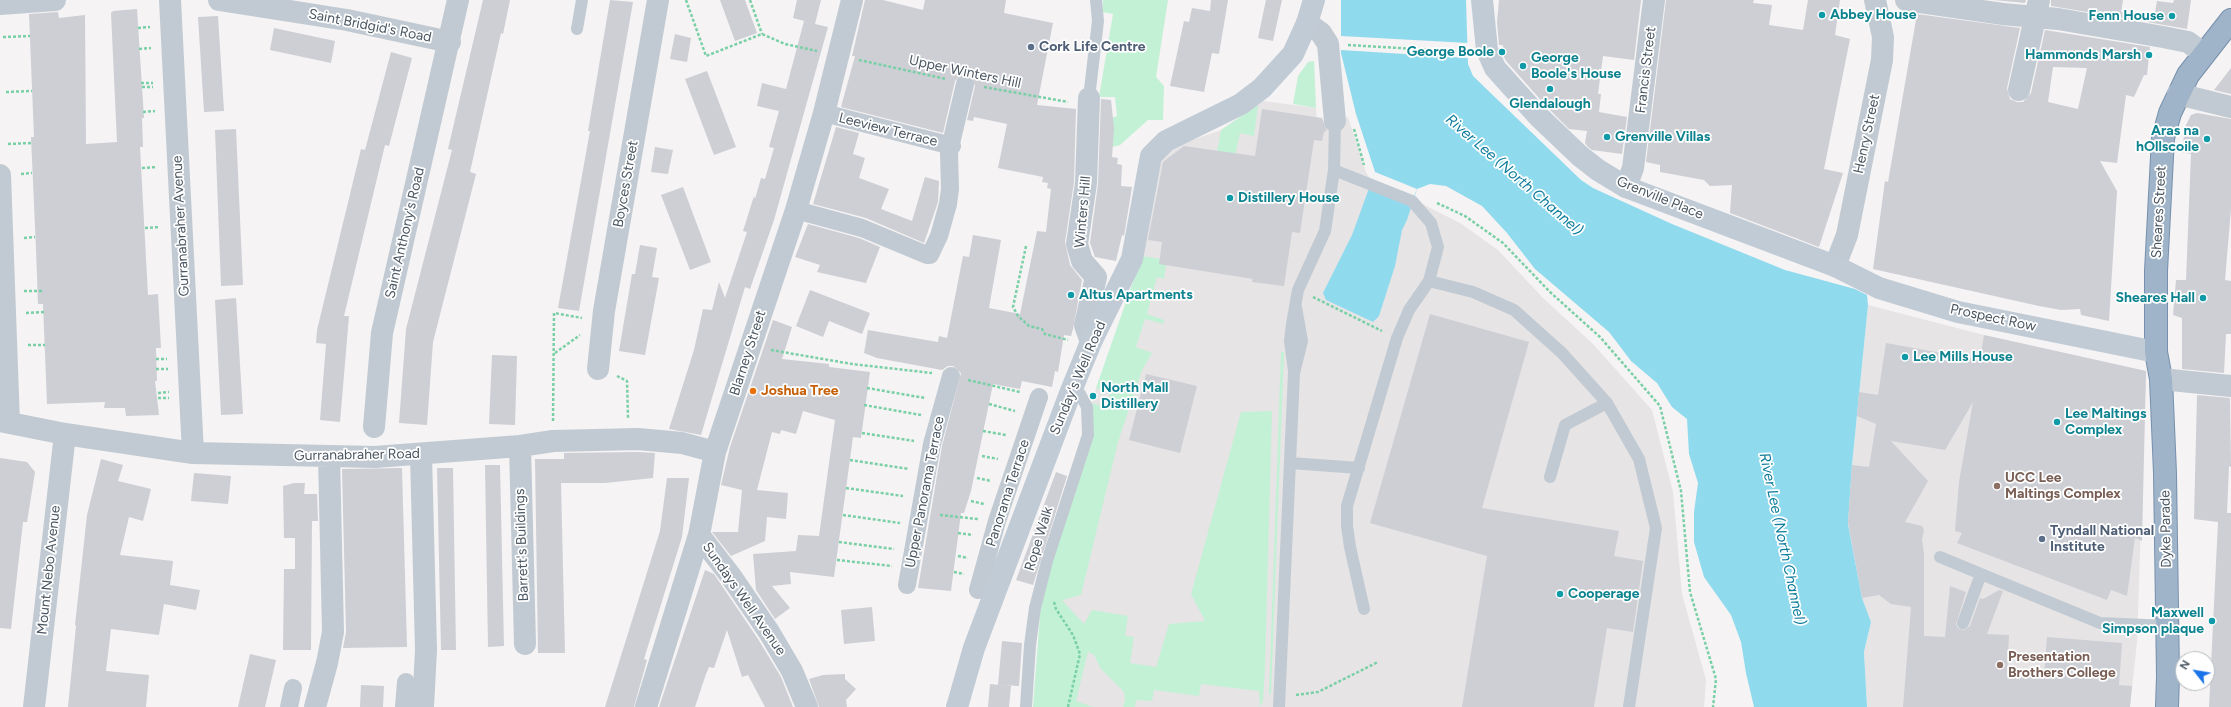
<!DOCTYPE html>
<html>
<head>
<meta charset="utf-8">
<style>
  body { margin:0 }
  #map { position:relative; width:2231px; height:707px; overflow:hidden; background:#f5f3f3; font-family:Figtree,sans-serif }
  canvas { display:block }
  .north { position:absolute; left:2175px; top:651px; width:40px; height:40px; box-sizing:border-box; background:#fff; border:1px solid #b7bbc0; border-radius:50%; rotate:301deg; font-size:11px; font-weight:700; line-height:16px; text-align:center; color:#4a5661 }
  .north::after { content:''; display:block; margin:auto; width:14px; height:18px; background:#1a73e8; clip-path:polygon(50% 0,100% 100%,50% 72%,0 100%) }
</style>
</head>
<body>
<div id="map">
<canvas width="2231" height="707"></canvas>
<div class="north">N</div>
</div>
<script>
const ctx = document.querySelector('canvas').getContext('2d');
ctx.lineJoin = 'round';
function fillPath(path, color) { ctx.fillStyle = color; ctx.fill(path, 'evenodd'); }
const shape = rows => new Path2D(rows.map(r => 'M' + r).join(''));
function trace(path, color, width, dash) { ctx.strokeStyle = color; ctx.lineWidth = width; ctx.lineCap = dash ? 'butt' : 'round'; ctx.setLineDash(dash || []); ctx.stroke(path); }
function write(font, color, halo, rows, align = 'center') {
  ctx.font = font + ' Figtree,sans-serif'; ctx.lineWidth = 3.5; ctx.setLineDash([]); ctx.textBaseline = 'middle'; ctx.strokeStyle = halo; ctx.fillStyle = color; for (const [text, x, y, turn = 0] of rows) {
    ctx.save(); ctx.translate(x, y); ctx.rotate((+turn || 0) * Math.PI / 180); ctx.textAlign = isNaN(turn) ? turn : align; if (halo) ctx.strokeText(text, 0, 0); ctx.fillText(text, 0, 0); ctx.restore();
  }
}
const education = shape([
  [1263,101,1316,108,1317,123,1325,124,1348,117,1366,172,1369,177,1460,223,1498,250,1543,298,1593,344,1652,410,1673,492,1682,594,1706,680,1704,707,1033,707,1091,403,1141,264,1156,166,1178,145,1221,130],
  [1868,305,1984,335,2146,371,2137,642,2130,707,1867,707,1864,652,1871,622,1862,598,1848,524,1852,465]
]);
const green = shape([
  [1103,0,1168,0,1156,77,1164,86,1163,120,1148,120,1120,145,1112,147,1112,118,1117,116,1115,97,1099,97,1113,14,1103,12],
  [1314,61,1316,108,1293,104,1298,76,1308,62],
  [1258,105,1254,136,1240,133,1235,156,1217,152,1221,130],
  [1142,256,1167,260,1164,279,1157,277,1147,314,1164,320,1163,324,1145,319,1136,347,1152,353,1142,370,1118,442,1081,595,1062,600,1084,624,1092,610,1128,616,1125,636,1134,637,1130,663,1156,667,1169,624,1205,621,1191,594,1241,412,1272,411,1265,668,1263,701,1260,707,1259,691,1201,684,1199,696,1154,690,1152,701,1136,700,1135,707,1123,707,1125,700,1124,692,1101,669,1094,655,1088,652,1076,701,1093,707,1033,707,1041,602,1091,403,1106,407,1110,393,1096,388],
  [1281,352,1284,352,1271,694,1269,694]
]);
const water = shape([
  [1341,0,1466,0,1468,64,1473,76,1581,180,1593,188,1672,224,1785,270,1855,289,1867,295,1868,305,1852,465,1848,524,1862,598,1871,622,1864,652,1867,707,1754,707,1746,673,1741,642,1731,615,1704,577,1694,542,1694,512,1698,483,1689,454,1687,419,1672,407,1657,383,1631,361,1609,332,1535,269,1507,233,1482,206,1446,186,1430,184,1417,189,1407,220,1402,230,1395,266,1379,316,1373,322,1326,300,1323,293,1352,235,1375,172,1356,114,1341,53]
]);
const pier = shape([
  [1341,36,1468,43,1468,58,1341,50],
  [1375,172,1417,189,1411,203,1369,186]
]);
const building = shape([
  [483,0,510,0,503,34,501,33,470,172,476,174,433,342,427,425,399,423,406,329,452,150,448,149],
  [610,0,633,2,579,311,558,308,590,131,588,131],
  [720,0,745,0,757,33,735,41],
  [797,0,821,0,815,24,828,27,774,220,750,289,745,287,701,435,669,429,694,350,703,309,712,310,719,282,725,298,747,232,743,231,754,196,755,199,761,178,765,179,774,148,769,147,779,111,757,106,762,83,786,89,804,21,808,22,793,18],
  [865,0,883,0,923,10,925,0,1006,0,1004,13,1053,23,1037,105,1076,109,1074,182,1065,242,1070,265,1082,280,1073,329,1071,336,1064,335,1058,372,1055,371,1052,387,1022,381,1020,389,993,384,971,491,964,513,961,513,951,591,918,588,942,446,961,373,953,366,948,366,942,370,877,358,864,353,868,330,938,342,939,336,947,338,963,256,969,257,973,235,1001,240,989,308,1020,314,1037,231,1046,232,1051,189,1047,188,1048,183,1042,182,1043,177,998,168,1007,124,974,117,973,121,967,120,975,86,972,77,968,74,962,74,955,81,943,133,841,107,855,56,852,56],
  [1211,0,1228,0,1219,54,1212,53,1204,92,1170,86,1184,21,1189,22,1192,8,1210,11],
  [1266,0,1282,0,1273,41,1258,38],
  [1499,0,1641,0,1634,60,1603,56,1598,94,1601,94,1599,112,1627,117,1622,154,1592,150,1588,147,1585,143,1587,131,1569,129,1547,107,1506,61,1502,53,1503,45,1499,45,1497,22],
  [1666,0,1754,0,1753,3,1772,5,1769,25,1803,30,1808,0,1840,0,1835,35,1850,39,1824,169,1843,173,1819,247,1730,213,1732,185,1710,186,1704,180,1660,172,1660,165,1646,162],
  [1994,0,2026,0,2025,3],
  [2051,0,2123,0,2121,12,2154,17,2153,23,2051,6],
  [2174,0,2191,0,2187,29,2153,23,2157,1,2173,3],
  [137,9,144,118,142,118,143,147,140,147,148,295,158,294,161,348,156,348,157,381,155,381,159,415,126,416,125,408,104,408,105,402,47,404,43,304,38,304,36,249,31,137,34,137,29,14,58,12,59,18,85,15,86,144,117,142,111,13,113,11],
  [1917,14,2020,28,2007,88,2010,99,2017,102,2023,102,2031,93,2045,30,2150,47,2147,75,2144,75,2134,97,2126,95,2117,163,2100,161,2117,191,2109,321,2081,315,2080,309,2061,310,2039,306,1873,269,1885,181,1888,182],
  [2053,67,2087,68,2078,109,2048,102],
  [218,16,224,111,204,112,198,17],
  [274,28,335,41,331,63,270,50],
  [675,34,691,38,687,62,670,59],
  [391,52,412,58,389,146,385,145,344,316,349,316,340,422,320,420,326,344,316,343,317,330,361,149,365,150],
  [2231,68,2231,94,2214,90],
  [707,71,736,147,714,155,685,79],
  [1101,99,1111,100,1114,128,1112,157,1118,158,1117,164,1122,165,1121,186,1132,187,1124,236,1122,235,1116,261,1095,257,1090,243,1098,184],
  [1262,109,1322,118,1327,130,1324,132,1322,141,1314,140,1300,233,1292,232,1284,286,1252,282,1253,279,1159,264,1162,242,1148,240,1163,162,1184,146,1255,156],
  [2197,113,2231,119,2231,209,2225,280,2231,281,2231,334,2226,334,2224,373,2182,369,2182,318,2173,315,2176,280,2186,280,2191,154,2182,152,2185,127,2191,115],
  [836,127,859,133,853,154,865,158,859,178,889,189,881,209,912,221,925,177,939,181,938,202,924,243,866,218,813,204],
  [236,129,243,285,221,286,215,130],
  [655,147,673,150,668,174,651,172],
  [683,187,711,262,690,270,661,195],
  [808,224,859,238,880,247,866,283,817,272,820,265,795,257],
  [640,245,657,248,652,277,659,278,645,355,619,351,632,274,635,274],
  [810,290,870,313,862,334,829,321,823,337,796,326],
  [236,298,243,414,221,415,215,300],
  [1430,314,1529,342,1482,508,1619,531,1614,556,1643,561,1633,632,1607,628,1594,707,1462,707,1487,556,1370,523],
  [773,320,792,327,782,359,829,364,829,367,870,372,861,438,853,437,834,577,790,572,791,584,772,586,790,608,775,619,756,590,753,554,796,551,798,535,819,536,835,420,803,411,796,434,781,430,780,434,772,432,757,490,788,493,786,519,767,517,765,541,731,556,712,532,738,532,742,490,721,485,730,447],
  [1984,335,2146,371,2142,541,2135,538,2127,596,2111,590,2107,600,1957,543,1962,533,1955,531,1959,482,1973,402,1945,450,1891,441,1928,481,1905,522,1922,526,1924,530,1922,539,1924,554,1924,636,1945,637,1950,586,1966,592,1956,624,1958,628,1964,630,1970,626,1980,598,1983,599,1999,590,2003,591,1987,634,2009,635,2007,675,2044,678,2047,637,2122,643,2119,685,2132,686,2130,707,1903,707,1911,607,1891,604,1879,595,1862,598,1848,522,1852,465,1869,467,1876,424,1857,416,1859,392,1878,395,1886,343,1980,360],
  [492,355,517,356,515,425,489,424],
  [1146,374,1197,386,1180,453,1129,440],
  [2197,395,2230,398,2231,467,2229,466,2227,513,2231,513,2231,707,2209,707,2218,522,2194,519],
  [638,452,655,453,653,478,605,483,561,483,565,653,538,653,535,459,564,459,564,453],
  [0,458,27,462,35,472,27,522,23,522,11,629,0,628],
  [101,459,123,465,118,481,151,489,143,521,129,517,120,555,173,561,170,585,200,590,196,610,164,604,159,635,111,629,106,671,149,675,146,707,68,707,76,626,75,625,87,515],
  [485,465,500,465,504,646,488,647],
  [402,468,407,647,343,648,346,632,342,469],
  [437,468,453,468,456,650,441,650],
  [1056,472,1067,476,1033,585,1016,580],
  [194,473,231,476,228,504,191,501],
  [667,478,689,478,682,537,644,659,647,660,634,707,605,707,660,531],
  [294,483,305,483,304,494,317,494,318,521,312,521,311,650,283,650,284,569,295,569,295,538,284,538,283,486],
  [705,570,714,574,758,639,781,677,793,707,765,707,748,675,742,677,727,630,714,668,709,667,706,674,695,707,659,707],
  [872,607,875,641,844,644,841,610],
  [1002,641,1022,643,1019,686,998,685],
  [250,654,276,660,265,707,238,707],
  [845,674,845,679,856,689,846,700,847,707,819,707,809,679,823,675],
  [990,684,1011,686,1009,707,988,707],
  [361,685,384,686,383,707,360,707]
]);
const path = shape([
  [686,0,706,56,762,34,785,44,817,51],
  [750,0,762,34],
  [138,28,150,27],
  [3,37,30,36],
  [1348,45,1467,52],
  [139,49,151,48],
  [859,60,946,79],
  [141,83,153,83],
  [142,87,153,87],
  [984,87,1068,102],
  [6,92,32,91],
  [143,112,155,111],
  [1354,129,1364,165],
  [8,144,31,143],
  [142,168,157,167],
  [21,174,32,173],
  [1437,203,1465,216,1503,243,1550,292,1600,337,1660,406,1681,491,1690,592,1716,679,1713,707],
  [145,228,160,227],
  [24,238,35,237],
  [1026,246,1013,307,1018,316,1029,326,1042,329,1045,334,1068,340],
  [24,291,42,291],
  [1313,297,1382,331],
  [26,313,44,312],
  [28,345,45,345],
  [771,350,852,364,932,373],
  [555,353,580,335],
  [156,359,167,359],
  [156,369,168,369],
  [617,376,627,381,628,418],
  [968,380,1020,392],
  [867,388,925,398],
  [158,393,169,392],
  [158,398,169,398],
  [989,404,1015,411],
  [864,405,921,415],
  [553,421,554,313,582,318],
  [983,431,1006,435],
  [862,433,914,441],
  [982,456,998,459],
  [850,460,909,469],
  [977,478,991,481],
  [846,488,903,496],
  [971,501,984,504],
  [843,515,900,523],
  [940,515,978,519],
  [958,533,973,535],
  [839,542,894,549],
  [958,556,968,558],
  [837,560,892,566],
  [954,572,964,574],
  [1054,602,1056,609,1073,635,1080,654,1068,707],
  [1296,695,1318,692,1378,662]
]);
const service = shape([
  [577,29,582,0],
  [1089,98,1098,21,1096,0],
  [1334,170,1412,201,1431,223,1438,247,1429,281,1409,310,1397,338,1347,506,1347,526,1350,547,1364,609],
  [1429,281,1473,292,1514,310,1562,353,1607,403,1639,459,1656,528,1629,707],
  [1294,371,1290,341,1292,324,1298,290,1325,231,1334,170,1335,121],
  [1290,463,1359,468],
  [1550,477,1565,425,1607,403],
  [1940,557,1981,574],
  [1963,623,1981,574,2100,623,2168,626],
  [1026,707,1030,645,1035,608,1047,561,1088,435,1087,407,1080,394,1071,391],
  [1279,707,1294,373,1302,341,1296,307]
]);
const pedestrian = shape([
  [824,113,952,146],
  [796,210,862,228,927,255,930,255,939,236,948,204,950,189,949,152,965,84],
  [907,585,932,444,951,376],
  [978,590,997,521,1039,397],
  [289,707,293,688],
  [404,707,406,682]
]);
const minor = shape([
  [170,0,193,453],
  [219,0,347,20,450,42],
  [1906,0,2003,14,2058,19,2163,37,2188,42,2204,54],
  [0,4,55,0],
  [1307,23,1321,33,1328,44,1335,121],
  [2019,90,2039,0],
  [2178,94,2231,107],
  [1089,98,1086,183,1077,244,1082,261,1096,277,1085,325,1091,342],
  [0,175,9,423],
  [1626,187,1633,168,1654,0],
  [598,369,604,311,658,0],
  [2161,379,2231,386],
  [0,421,65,434,193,453,375,457,520,446,553,441,638,439,682,443,715,452],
  [374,427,382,333,458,0],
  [520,446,525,644],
  [421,455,426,650,423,707],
  [699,535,730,575,769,632,792,671,807,707],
  [34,707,65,434],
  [315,707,327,663,333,632,329,457],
  [646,707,699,535,715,452,796,210,824,113,852,0]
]);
const tertiary = shape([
  [1835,266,1847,235,1882,60,1883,37,1875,0]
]);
const secondary = shape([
  [1482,0,1487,50,1495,68,1538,116,1580,156,1598,170,1626,187,1835,266,1879,288,1958,312,2156,352],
  [957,707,974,648,1071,391,1091,342,1132,259,1151,156,1166,141,1241,104,1262,88,1293,54,1307,23,1314,0]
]);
const trunk = shape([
  [2167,707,2168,676,2165,473,2161,379,2156,352,2156,271,2163,138,2170,113,2188,75,2231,20]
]);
const markers = [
  [1822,15,4,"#0f9aa8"],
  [2172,16,4,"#0f9aa8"],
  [1031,47,4,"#5c6f8a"],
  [1502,52,4,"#0f9aa8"],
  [2149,55,4,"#0f9aa8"],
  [1523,66,4,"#0f9aa8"],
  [1550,89,4,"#0f9aa8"],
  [1607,137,4,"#0f9aa8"],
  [2207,139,4,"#0f9aa8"],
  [1230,198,4,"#0f9aa8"],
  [1071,295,4,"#0f9aa8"],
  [2203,298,4,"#0f9aa8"],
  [1905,357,4,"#0f9aa8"],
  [753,391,4,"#e8710a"],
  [1093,396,4,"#0f9aa8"],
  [2057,422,4,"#0f9aa8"],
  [1997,486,4,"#8d6e63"],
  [2042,539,4,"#5c6f8a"],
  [1560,594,4,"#0f9aa8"],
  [2212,621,4,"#0f9aa8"],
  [2000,665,4,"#8d6e63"]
];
const cultureNames = [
  ["Abbey House",1830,15],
  ["Fenn House",2164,16,"right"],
  ["George Boole",1494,52,"right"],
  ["Hammonds Marsh",2141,55,"right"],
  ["George",1531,58],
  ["Boole's House",1531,74],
  ["Glendalough",1550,104,"center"],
  ["Aras na",2199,131,"right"],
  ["hOllscoile",2199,147,"right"],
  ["Grenville Villas",1615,137],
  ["Distillery House",1238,198],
  ["Altus Apartments",1079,295],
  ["Sheares Hall",2195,298,"right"],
  ["Lee Mills House",1913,357],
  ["North Mall",1101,388],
  ["Distillery",1101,404],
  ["Lee Maltings",2065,414],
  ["Complex",2065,430],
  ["Cooperage",1568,594],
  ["Maxwell",2204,613,"right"],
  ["Simpson plaque",2204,629,"right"]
];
const streetNames = [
  ["Saint Bridgid's Road",370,26,11],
  ["Francis Street",1646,70,-83],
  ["Upper Winters Hill",965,72,12],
  ["Leeview Terrace",888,130,14],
  ["Henry Street",1867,134,-78],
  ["Boyces Street",626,184,-80],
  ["Grenville Place",1660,198,22],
  ["Winters Hill",1083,212,-85],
  ["Sheares Street",2159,212,-87],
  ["Gurranabraher Avenue",181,226,-93],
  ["Saint Anthony's Road",405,233,-77],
  ["Prospect Row",1993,318,12],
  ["Blarney Street",748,353,-72],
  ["Sunday's Well Road",1078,378,-67],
  ["Gurranabraher Road",357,455,-1],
  ["Upper Panorama Terrace",925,492,-79],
  ["Panorama Terrace",1008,493,-72],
  ["Dyke Parade",2166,529,-91],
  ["Rope Walk",1039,539,-73],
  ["Barrett's Buildings",522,545,-92],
  ["Mount Nebo Avenue",49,570,-84],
  ["Sundays Well Avenue",744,599,55]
];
const serviceNames = [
  ["Cork Life Centre",1039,47],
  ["Tyndall National",2050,531],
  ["Institute",2050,547]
];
const foodNames = [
  ["Joshua Tree",761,391]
];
const educationNames = [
  ["UCC Lee",2005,478],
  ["Maltings Complex",2005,494],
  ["Presentation",2008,657],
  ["Brothers College",2008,673]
];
const waterNames = [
  ["River Lee (North Channel)",1514,175,41],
  ["River Lee (North Channel)",1782,539,78]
];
fillPath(education, '#e6e4e5');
fillPath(green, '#c3f1d5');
fillPath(water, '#90daee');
fillPath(pier, '#f5f3f3');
fillPath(building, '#cdcfd5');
trace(trunk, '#7690ad', 24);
trace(path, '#7ad0a6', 2.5, [3, 2]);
trace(service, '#c1cad2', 12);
trace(pedestrian, '#c1cad2', 18);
trace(minor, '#c1cad2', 22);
trace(tertiary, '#c1cad2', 22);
trace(secondary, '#c1cbd6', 22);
trace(trunk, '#9fb4c9', 22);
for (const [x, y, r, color] of markers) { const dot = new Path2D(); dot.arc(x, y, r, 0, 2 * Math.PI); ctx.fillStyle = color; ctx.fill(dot); trace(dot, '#fff', 1.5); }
write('bold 14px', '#0d838f', '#fff', cultureNames, 'left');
write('14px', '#4a5661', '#fff', streetNames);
write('bold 14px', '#4e5e75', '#fff', serviceNames, 'left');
write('bold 14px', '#c56008', '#fff', foodNames, 'left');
write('bold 14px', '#785e54', '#fff', educationNames, 'left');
write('italic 15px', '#0c7c9b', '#fff', waterNames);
</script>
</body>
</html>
